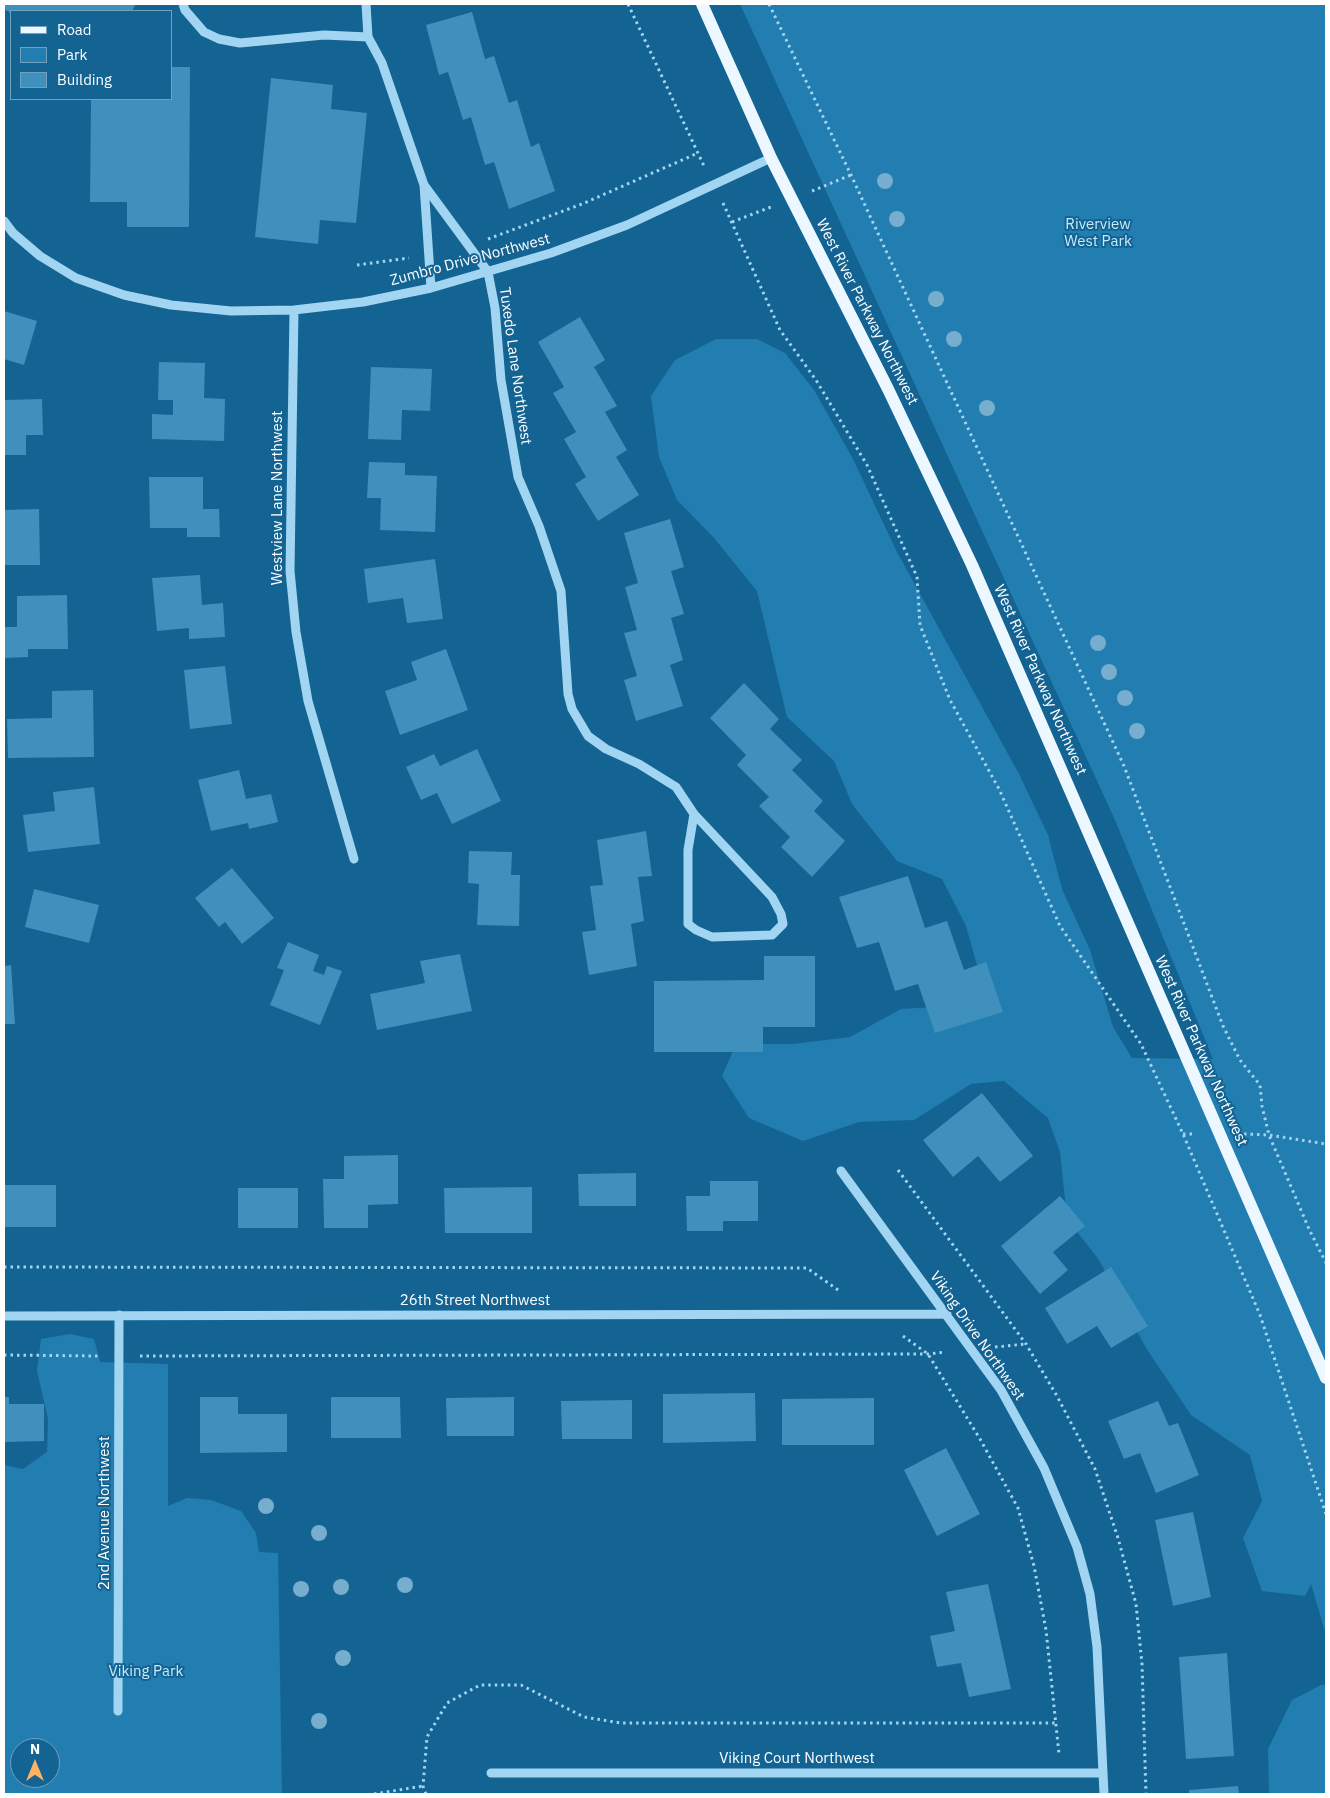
<!DOCTYPE html>
<html>
<head>
<meta charset="utf-8">
<style>
  body { margin:0 }
  #map { position:relative; width:1330px; height:1798px; overflow:hidden; background:#136393; font-family:"IBM Plex Sans",sans-serif }
  canvas { display:block }
  .frame { position:absolute; inset:0; border:5px solid #fff; pointer-events:none }
  .legend { position:absolute; left:10px; top:10px; width:162px; height:90px; box-sizing:border-box; background:#136393; border:1px solid #71a1be; margin:0; padding:6px 9px; list-style:none; font-size:15px; color:#fff }
  .legend li { display:flex; align-items:center; gap:10px; height:25px }
  .legend b { width:25px; border:1px solid #71a1be }
  .north { position:absolute; left:10px; top:1738px; width:50px; height:50px; box-sizing:border-box; background:#136393; border:1px solid #71a1be; border-radius:50%; rotate:0deg; font-size:14px; font-weight:700; line-height:20px; text-align:center; color:#fff }
  .north::after { content:''; display:block; margin:auto; width:18px; height:22px; background:#ffb362; clip-path:polygon(50% 0,100% 100%,50% 72%,0 100%) }
</style>
</head>
<body>
<div id="map">
<canvas width="1330" height="1798"></canvas>
<div class="frame"></div>
<ul class="legend">
<li><b style="height:6px;background:#ecf7ff"></b>Road</li>
<li><b style="height:14px;background:#227eb0"></b>Park</li>
<li><b style="height:14px;background:#4090bd"></b>Building</li>
</ul>
<div class="north">N</div>
</div>
<script>
const ctx = document.querySelector('canvas').getContext('2d');
ctx.lineJoin = 'round';
function fillPath(path, color) { ctx.fillStyle = color; ctx.fill(path, 'evenodd'); }
const shape = rows => new Path2D(rows.map(r => 'M' + r).join(''));
function trace(path, color, width, dash) { ctx.strokeStyle = color; ctx.lineWidth = width; ctx.lineCap = dash ? 'butt' : 'round'; ctx.setLineDash(dash || []); ctx.stroke(path); }
function write(font, color, halo, rows, align = 'center') {
  ctx.font = font + ' "IBM Plex Sans",sans-serif'; ctx.lineWidth = 4; ctx.setLineDash([]); ctx.textBaseline = 'middle'; ctx.strokeStyle = halo; ctx.fillStyle = color; for (const [text, x, y, turn = 0] of rows) {
    ctx.save(); ctx.translate(x, y); ctx.rotate((+turn || 0) * Math.PI / 180); ctx.textAlign = isNaN(turn) ? turn : align; if (halo) ctx.strokeText(text, 0, 0); ctx.fillText(text, 0, 0); ctx.restore();
  }
}
const green = shape([
  [740,4,1326,4,1326,1635,1311,1584,1305,1596,1262,1591,1243,1538,1262,1501,1250,1455,1191,1415,1146,1348,1099,1260,1067,1219,1060,1152,1048,1118,1004,1081,971,1084,914,1120,859,1122,803,1141,749,1118,722,1076,736,1044,793,1044,850,1037,901,1009,969,1005,983,987,966,926,942,879,897,861,852,804,834,761,787,717,757,591,714,538,677,500,659,457,651,396,675,360,716,339,757,339,785,353,814,390,852,457,897,552,1019,774,1048,835,1062,889,1090,950,1113,1027,1132,1058,1213,1059,1115,820],
  [70,1334,94,1339,100,1362,168,1364,168,1506,187,1498,211,1500,241,1511,256,1533,259,1552,278,1553,282,1794,4,1794,4,1465,23,1469,47,1452,48,1419,37,1371,41,1339],
  [20,1748,50,1748,50,1778,20,1778],
  [1321,1685,1326,1685,1326,1794,1269,1794,1268,1749,1292,1700]
]);
const building = shape([
  [4,4,136,4,132,11,11,11,11,13,4,9],
  [472,12,485,59,494,56,509,103,517,100,531,147,539,143,555,191,509,209,494,162,485,165,471,117,463,120,448,72,439,75,426,25],
  [171,67,190,67,189,227,127,227,127,202,90,202,91,99,171,99],
  [271,78,333,85,331,109,367,113,356,223,320,220,318,244,255,237],
  [4,311,37,321,24,365,4,359],
  [580,317,605,360,594,367,617,406,605,412,627,450,616,457,639,495,598,521,575,484,586,477,564,439,576,432,553,393,564,387,538,342],
  [159,362,205,363,204,398,225,399,224,441,152,439,152,414,173,415,173,400,158,400],
  [371,367,432,369,430,411,402,410,401,440,368,439],
  [42,399,43,435,26,435,26,455,4,455,4,400],
  [369,462,405,463,405,475,437,476,435,532,380,530,381,498,367,498],
  [149,477,203,477,203,509,219,509,220,537,187,537,187,528,150,528],
  [39,509,40,565,4,565,4,510],
  [670,519,684,567,671,571,684,614,671,618,683,660,670,665,683,706,636,721,624,680,637,676,624,633,637,630,625,587,638,583,624,533],
  [435,559,443,619,407,623,403,598,368,603,364,569],
  [200,575,202,605,223,603,225,637,189,639,189,628,157,631,152,578],
  [67,595,68,649,28,649,28,657,4,658,4,627,17,627,17,596],
  [446,649,468,710,400,735,385,691,417,680,411,662],
  [225,666,232,724,190,729,184,670],
  [744,683,779,719,770,729,802,760,792,770,823,801,814,811,845,841,812,877,781,847,790,837,759,806,769,797,737,765,746,755,710,718],
  [93,690,94,757,8,758,7,719,52,718,52,691],
  [477,749,501,801,452,824,437,793,421,800,406,767,434,754,440,766],
  [239,770,246,799,271,794,278,822,249,829,248,823,211,831,198,780],
  [94,787,100,844,28,852,23,815,55,811,53,792],
  [646,831,652,876,638,877,644,921,631,924,637,966,589,975,582,932,596,930,590,886,603,885,597,840],
  [469,851,512,852,511,875,520,875,519,926,477,925,479,884,468,883],
  [232,868,274,918,242,944,225,922,219,927,195,898],
  [908,876,925,928,947,921,964,970,986,962,1003,1012,935,1033,918,984,895,991,879,942,857,948,839,897],
  [34,889,99,905,89,943,25,927],
  [288,942,319,955,313,971,324,975,327,966,342,971,320,1025,270,1005,284,970,277,968],
  [460,954,472,1011,377,1030,370,994,425,983,420,961],
  [764,956,815,956,815,1027,763,1027,763,1052,654,1052,654,981,764,980],
  [11,965,15,1024,4,1024,4,966],
  [982,1093,1033,1156,1000,1182,978,1156,953,1177,923,1140],
  [398,1155,398,1204,368,1205,368,1228,324,1228,323,1179,344,1179,344,1156],
  [636,1173,636,1206,579,1206,578,1174],
  [710,1181,758,1181,758,1221,723,1221,723,1231,687,1231,686,1196,710,1196],
  [4,1185,56,1185,56,1227,4,1227],
  [532,1187,532,1233,445,1233,444,1188],
  [238,1188,298,1188,298,1228,238,1228],
  [1060,1196,1085,1226,1053,1252,1068,1270,1040,1294,1001,1246],
  [1111,1267,1148,1326,1111,1348,1097,1326,1067,1344,1045,1308],
  [755,1393,756,1441,663,1443,663,1394],
  [4,1397,9,1397,9,1404,44,1404,44,1441,4,1442],
  [200,1397,238,1397,238,1414,287,1414,287,1452,200,1453],
  [331,1397,400,1397,401,1438,331,1438],
  [514,1397,514,1436,447,1436,446,1398],
  [874,1398,874,1445,782,1445,782,1399],
  [632,1400,632,1439,562,1439,561,1401],
  [1158,1401,1169,1426,1178,1423,1199,1475,1156,1493,1140,1453,1124,1459,1108,1421],
  [946,1448,980,1514,937,1536,904,1470],
  [1193,1512,1211,1597,1173,1606,1155,1520],
  [988,1584,1011,1689,969,1697,961,1663,937,1667,930,1636,955,1631,946,1592],
  [1227,1653,1234,1756,1186,1759,1179,1657],
  [1238,1786,1239,1794,1189,1794,1189,1790]
]);
const path = shape([
  [628,4,704,166],
  [769,4,851,175,1124,766,1223,1026,1240,1060,1260,1085,1262,1106,1269,1135,1309,1229,1326,1263],
  [812,191,851,175],
  [723,203,780,330,816,380,867,465,917,577,920,625,950,700,999,789,1060,926,1141,1044,1183,1134,1260,1315,1326,1514],
  [732,222,771,207],
  [488,239,582,204,698,153],
  [357,265,409,258],
  [1183,1134,1195,1134],
  [1244,1134,1269,1135,1326,1144],
  [898,1170,1026,1344,1057,1396,1095,1469,1118,1538,1136,1604,1142,1664,1146,1794],
  [4,1267,807,1268,841,1292],
  [903,1336,928,1354,980,1439,1018,1508,1034,1566,1046,1630,1059,1754],
  [995,1347,1026,1344],
  [4,1355,99,1356],
  [140,1356,928,1354,946,1352],
  [374,1794,423,1786],
  [426,1794,423,1786,427,1737,447,1703,480,1685,521,1685,584,1717,621,1723,1057,1723]
]);
const minor = shape([
  [183,4,185,10,204,32,219,39,240,43,324,35,368,37],
  [366,4,368,37,382,63,424,185,431,288],
  [424,185,488,272,495,308,501,380,518,477,539,526,561,591,568,694,572,709,588,736,606,749,639,764,676,787,694,814,772,897,781,914,783,924,772,935,712,937,696,930,688,924,688,850,694,814],
  [4,221,13,233,40,256,76,278,124,295,171,305,231,311,294,310,363,302,431,288,551,253,627,225,771,158],
  [294,310,290,571,296,632,308,701,354,859],
  [841,1171,1001,1390,1044,1468,1077,1547,1090,1594,1097,1647,1104,1794],
  [4,1316,947,1314],
  [118,1711,119,1315],
  [491,1773,1103,1773]
]);
const major = shape([
  [702,4,771,158,888,389,972,565,1326,1378]
]);
const trees = [
  [885,181],
  [897,219],
  [936,299],
  [954,339],
  [987,408],
  [1098,643],
  [1109,672],
  [1125,698],
  [1137,731],
  [266,1506],
  [319,1533],
  [405,1585],
  [341,1587],
  [301,1589],
  [343,1658],
  [319,1721]
];
const parkNames = [
  ["Riverview",1098,225],
  ["West Park",1098,242],
  ["Viking Park",146,1672]
];
const streetNames = [
  ["Zumbro Drive Northwest",470,260,-15],
  ["West River Parkway Northwest",867,312,63],
  ["Tuxedo Lane Northwest",515,366,82],
  ["Westview Lane Northwest",278,498,-90],
  ["West River Parkway Northwest",1040,680,66],
  ["West River Parkway Northwest",1201,1051,66],
  ["26th Street Northwest",475,1301],
  ["Viking Drive Northwest",977,1336,55],
  ["2nd Avenue Northwest",105,1513,-90],
  ["Viking Court Northwest",797,1759]
];
fillPath(green, '#227eb0');
fillPath(building, '#4090bd');
trace(path, '#a1d5f2', 3, [2.5, 4]);
trace(minor, '#a1d5f2', 9);
trace(major, '#ecf7ff', 12);
ctx.fillStyle = '#77adcd';
for (const [x, y] of trees) { ctx.beginPath(); ctx.arc(x, y, 8, 0, 2 * Math.PI); ctx.fill(); }
write('15px', '#c8eafc', '#136393', parkNames);
write('15px', '#fff', '#136393', streetNames);
</script>
</body>
</html>
